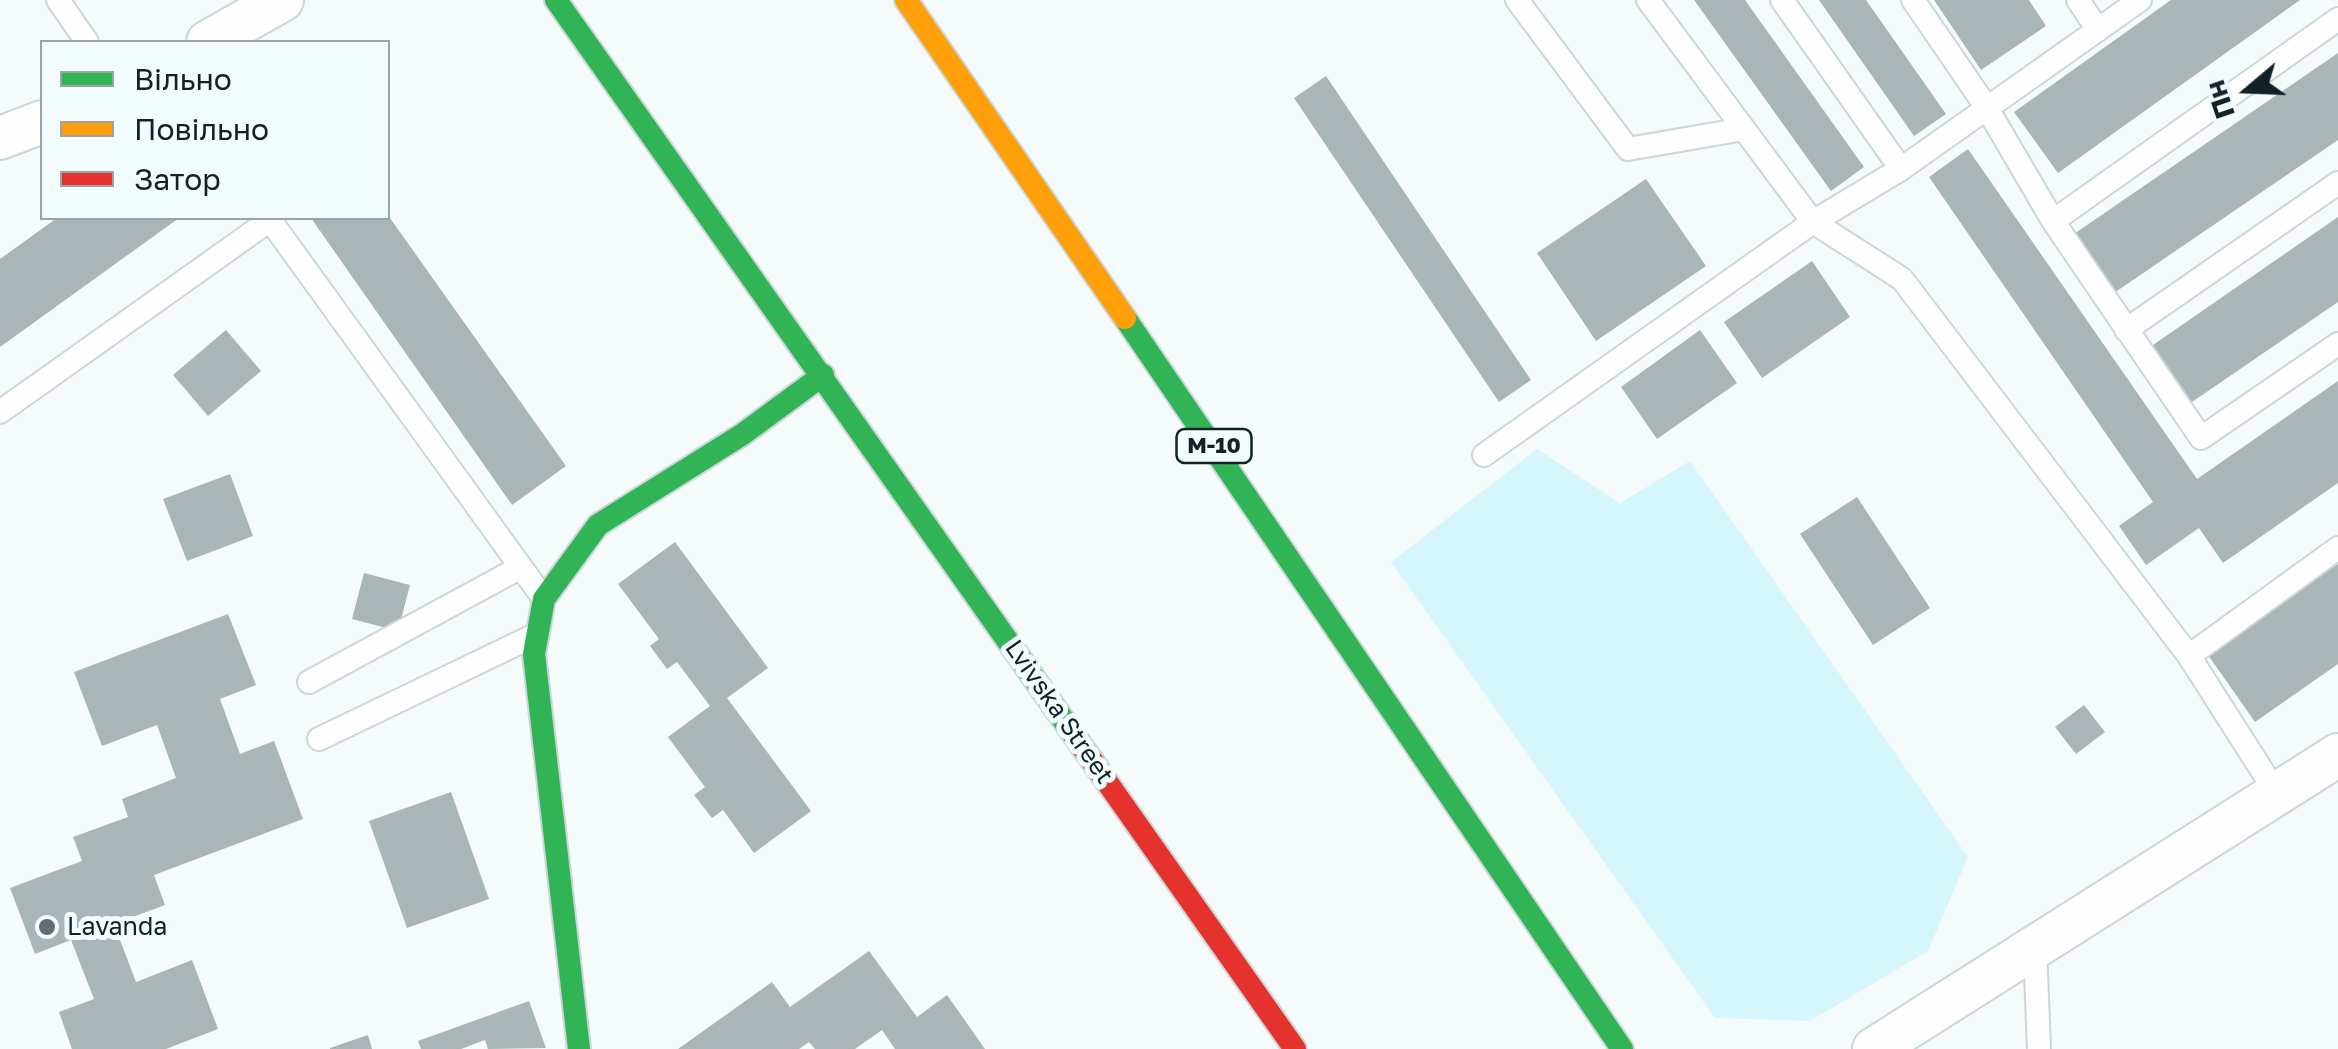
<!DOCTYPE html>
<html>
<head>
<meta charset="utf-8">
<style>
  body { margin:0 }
  #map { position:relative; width:2338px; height:1049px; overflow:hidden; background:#f5fafa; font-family:"Golos Text",sans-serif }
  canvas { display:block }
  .legend { position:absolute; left:40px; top:40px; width:350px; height:180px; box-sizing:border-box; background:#f2fbfd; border:2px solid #98a4a7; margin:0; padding:12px 18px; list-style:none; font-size:30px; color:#102226 }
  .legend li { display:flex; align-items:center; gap:20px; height:50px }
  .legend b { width:50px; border:2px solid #98a4a7 }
  .north { position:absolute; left:2198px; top:40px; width:100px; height:100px; -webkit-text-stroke:8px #f2fbfd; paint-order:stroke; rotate:251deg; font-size:28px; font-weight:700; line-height:40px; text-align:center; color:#102226 }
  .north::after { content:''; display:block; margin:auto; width:35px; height:45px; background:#102226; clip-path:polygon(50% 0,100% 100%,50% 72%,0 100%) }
</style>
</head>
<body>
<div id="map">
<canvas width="2338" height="1049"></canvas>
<ul class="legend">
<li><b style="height:12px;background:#30b455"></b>Вільно</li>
<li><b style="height:12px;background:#ff9f0a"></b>Повільно</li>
<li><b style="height:12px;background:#e5322d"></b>Затор</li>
</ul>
<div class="north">Пн</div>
</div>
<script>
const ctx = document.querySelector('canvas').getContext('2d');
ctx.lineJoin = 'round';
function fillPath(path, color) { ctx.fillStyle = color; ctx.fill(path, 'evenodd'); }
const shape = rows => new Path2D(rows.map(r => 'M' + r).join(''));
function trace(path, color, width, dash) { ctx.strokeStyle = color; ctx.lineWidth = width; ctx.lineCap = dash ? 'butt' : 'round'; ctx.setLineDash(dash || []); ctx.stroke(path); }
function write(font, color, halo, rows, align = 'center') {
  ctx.font = font + ' "Golos Text",sans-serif'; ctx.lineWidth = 10; ctx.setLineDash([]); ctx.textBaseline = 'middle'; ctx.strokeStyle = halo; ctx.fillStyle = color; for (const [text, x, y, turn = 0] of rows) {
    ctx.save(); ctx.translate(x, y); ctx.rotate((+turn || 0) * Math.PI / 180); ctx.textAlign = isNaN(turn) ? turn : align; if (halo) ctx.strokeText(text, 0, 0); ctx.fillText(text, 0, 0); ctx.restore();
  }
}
const green = shape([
  [1537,449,1620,503,1690,461,1968,857,1928,951,1810,1021,1715,1018,1391,562]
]);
const building = shape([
  [1694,0,1745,0,1864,167,1831,191],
  [1819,0,1866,0,1946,114,1914,136],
  [1934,0,2029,0,2046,26,1981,70],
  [2171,0,2300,0,2058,173,2014,112],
  [2338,53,2338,140,2111,295,2071,236],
  [1326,76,1531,380,1499,402,1294,98],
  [1968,149,2197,479,2338,381,2338,483,2223,563,2199,528,2146,565,2119,526,2153,502,1929,177],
  [1646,179,1706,266,1596,341,1537,253],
  [2338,217,2338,302,2192,402,2153,345],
  [57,218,179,218,0,347,0,259],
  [311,218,390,218,566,466,512,505],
  [1812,261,1850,317,1762,378,1724,322],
  [226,330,261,371,208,416,173,375],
  [1700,330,1737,383,1657,439,1621,387],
  [230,474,253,536,187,561,163,499],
  [1857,497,1930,608,1873,645,1800,534],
  [675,542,768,668,727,698,811,811,754,853,723,810,712,818,694,795,705,787,668,737,710,706,677,662,667,669,650,646,659,639,618,584],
  [2338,564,2338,664,2255,722,2208,655],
  [364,573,410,585,398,631,352,619],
  [228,614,256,685,220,699,240,754,274,741,303,819,154,875,165,905,114,924,136,982,192,960,218,1029,166,1049,72,1049,59,1012,94,999,71,940,35,954,10,888,82,861,73,837,128,817,122,799,176,778,157,725,102,746,74,672],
  [2084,705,2105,732,2076,754,2055,727],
  [451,792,489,899,407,928,369,821],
  [869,951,917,1017,947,995,985,1049,895,1049,882,1030,855,1049,815,1049,809,1042,799,1049,678,1049,772,982,790,1007],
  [529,1001,546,1048,488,1049,485,1040,461,1049,421,1049,418,1041],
  [368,1035,372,1049,330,1049,330,1048]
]);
const lane = shape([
  [58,0,87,42],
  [1517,0,1628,149,1744,129],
  [1648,0,1813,222,1902,279,2189,656,2277,794],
  [1782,0,1901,169],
  [1913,0,1987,108,2053,221,2201,438,2338,344],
  [2078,0,2098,30],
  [2053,221,2338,19],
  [2126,330,2338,183],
  [0,412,270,220,544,599],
  [1484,455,1813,222,1901,169,2140,0],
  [2189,656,2338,548],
  [309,682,521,567],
  [319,739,531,637],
  [2035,947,2039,1049]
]);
const street = shape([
  [208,42,282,0],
  [0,138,42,122],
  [1874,1049,2338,755]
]);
const fast = shape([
  [556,0,1069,728],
  [1125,318,1622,1049],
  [579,1049,534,654,544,599,598,525,743,434,823,375]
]);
const slow = shape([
  [906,0,1125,318]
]);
const jam = shape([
  [1069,728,1295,1049]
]);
const markers = [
  [47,927,10,"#606e70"]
];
const shields = [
  [1214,446,75]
];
const shieldNames = [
  ["М-10",1214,446]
];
const streetNames = [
  ["Lvivska Street",1059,712,55]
];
const poiNames = [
  ["Lavanda",67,927]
];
fillPath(green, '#d6f6fd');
fillPath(building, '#aab5b7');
trace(lane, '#cad6d8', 26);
trace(street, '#cad6d8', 46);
trace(fast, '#cad6d8', 26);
trace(slow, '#cad6d8', 26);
trace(jam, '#cad6d8', 26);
trace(lane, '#fefefe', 22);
trace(street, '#fefefe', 42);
trace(fast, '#30b455', 22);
trace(slow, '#ff9f0a', 22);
trace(jam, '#e5322d', 22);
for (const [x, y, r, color] of markers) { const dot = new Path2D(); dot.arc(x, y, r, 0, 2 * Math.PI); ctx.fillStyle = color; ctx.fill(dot); trace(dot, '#f2fbfd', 4); }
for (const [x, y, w] of shields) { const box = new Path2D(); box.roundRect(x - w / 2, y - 17, w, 34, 8); ctx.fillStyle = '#f2fbfd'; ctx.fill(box); trace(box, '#102226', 2.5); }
write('bold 22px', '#102226', null, shieldNames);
write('25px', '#102226', '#f2fbfd', streetNames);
write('25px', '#102226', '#f2fbfd', poiNames, 'left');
</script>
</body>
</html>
